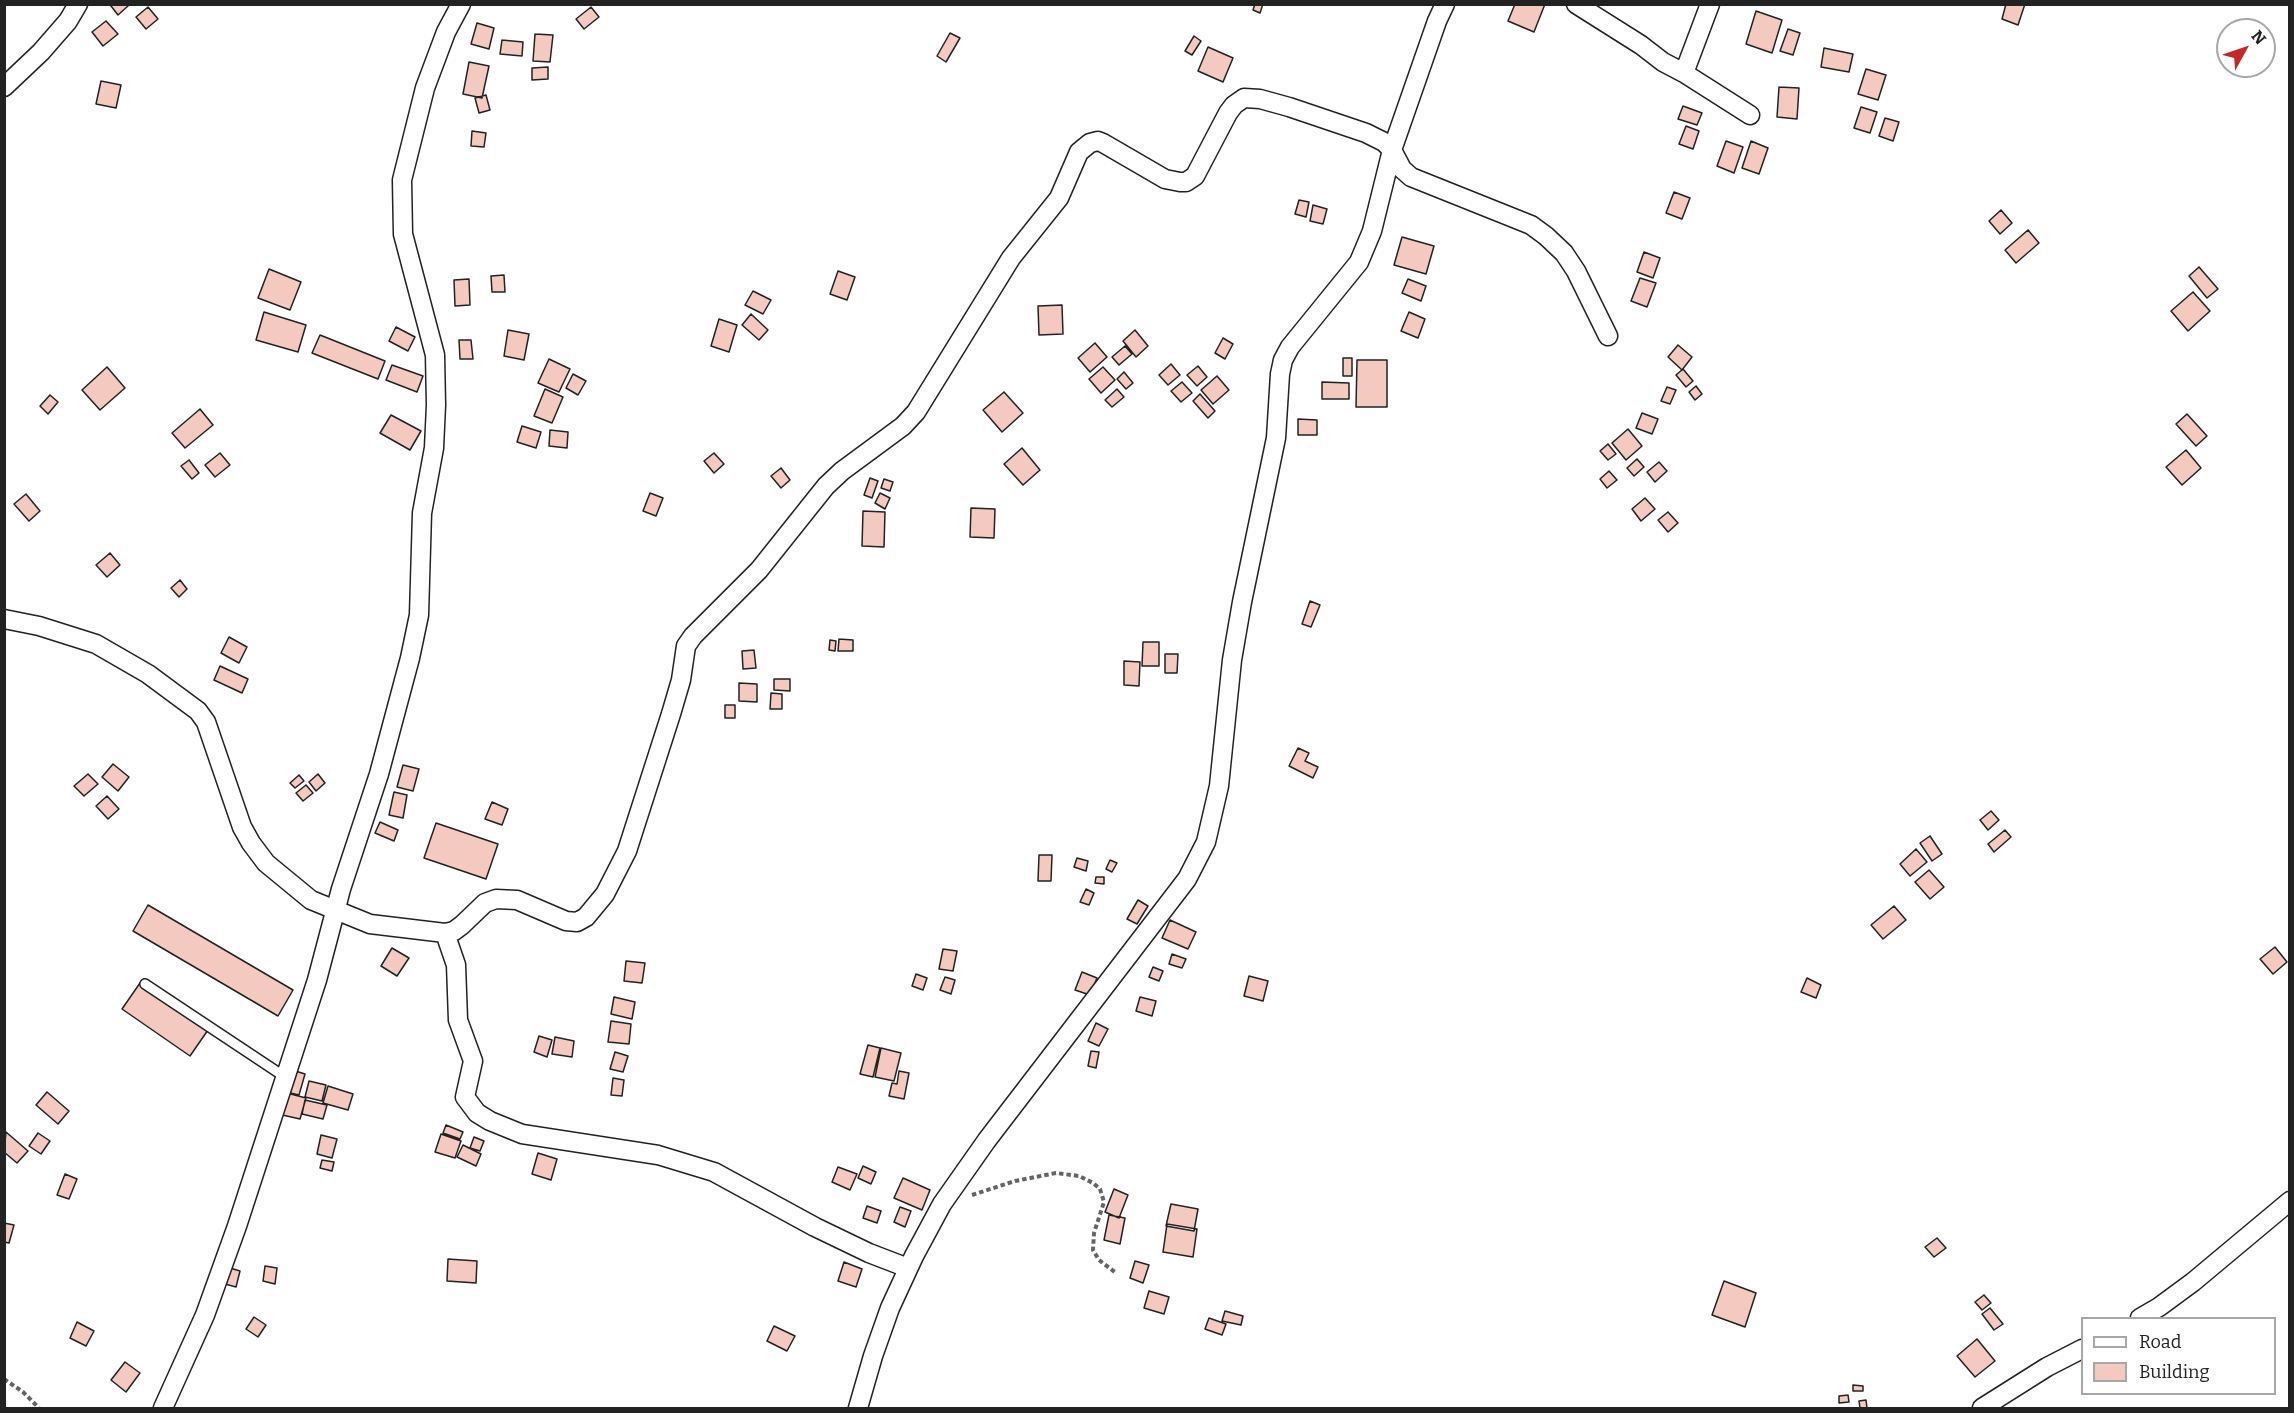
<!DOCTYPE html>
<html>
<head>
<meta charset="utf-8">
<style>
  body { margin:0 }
  #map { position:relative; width:2294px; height:1413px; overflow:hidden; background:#fff; font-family:Bitter,serif }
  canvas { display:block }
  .frame { position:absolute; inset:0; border:6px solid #222; pointer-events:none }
  .legend { position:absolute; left:2081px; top:1317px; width:195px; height:78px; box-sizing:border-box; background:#fff; border:2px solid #a7a7a7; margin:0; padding:8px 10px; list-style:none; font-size:18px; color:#222 }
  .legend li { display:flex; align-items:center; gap:12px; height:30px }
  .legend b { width:30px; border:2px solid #a7a7a7 }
  .north { position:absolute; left:2216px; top:18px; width:60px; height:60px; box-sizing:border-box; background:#fff; border:2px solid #a7a7a7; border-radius:50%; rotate:50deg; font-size:16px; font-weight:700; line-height:24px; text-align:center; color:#222 }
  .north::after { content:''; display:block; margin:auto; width:21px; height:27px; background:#c62828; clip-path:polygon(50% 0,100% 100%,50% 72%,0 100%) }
</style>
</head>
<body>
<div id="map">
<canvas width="2294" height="1413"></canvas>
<div class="frame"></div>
<ul class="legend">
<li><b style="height:8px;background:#fff"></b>Road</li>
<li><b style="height:16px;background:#f3c9c0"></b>Building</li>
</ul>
<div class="north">N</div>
</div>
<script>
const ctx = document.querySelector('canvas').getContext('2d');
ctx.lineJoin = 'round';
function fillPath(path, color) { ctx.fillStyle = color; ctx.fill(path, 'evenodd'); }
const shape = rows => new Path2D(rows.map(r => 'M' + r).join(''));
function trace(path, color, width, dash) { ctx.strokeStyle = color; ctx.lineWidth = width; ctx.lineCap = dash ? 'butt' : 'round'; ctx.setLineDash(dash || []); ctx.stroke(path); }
const building = shape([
  [113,4,127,4,128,6,118,15,111,6,113,4],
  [1255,4,1263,4,1260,13,1253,10,1255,4],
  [1515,4,1545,4,1534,32,1508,21,1515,4],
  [2006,4,2025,4,2018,25,2002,19,2006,4],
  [148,7,158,19,146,29,136,17,148,7],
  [591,7,599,17,584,29,576,19,591,7],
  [1756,11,1782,20,1772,53,1746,44,1756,11],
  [106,21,118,34,103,46,92,32,106,21],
  [477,23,494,28,489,49,471,44,477,23],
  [1788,29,1800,33,1793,55,1780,51,1788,29],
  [950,33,960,38,946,62,937,56,950,33],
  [535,34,553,35,550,62,533,61,535,34],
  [1194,36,1201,41,1192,55,1185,51,1194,36],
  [502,40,523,42,522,56,500,54,502,40],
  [1208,47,1233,58,1223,82,1198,71,1208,47],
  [1824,48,1853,54,1849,72,1821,67,1824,48],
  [469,62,489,66,482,98,463,94,469,62],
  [548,67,548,79,532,80,532,68,548,67],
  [1866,69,1886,75,1878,100,1858,94,1866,69],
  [101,81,121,85,116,108,96,104,101,81],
  [1779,87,1799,88,1797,119,1777,117,1779,87],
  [486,95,490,110,479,113,475,98,486,95],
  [1683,106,1702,113,1697,125,1678,119,1683,106],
  [1861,107,1877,112,1870,133,1854,128,1861,107],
  [1885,118,1899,122,1893,141,1879,136,1885,118],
  [1686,126,1699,131,1693,149,1679,144,1686,126],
  [472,131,486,133,484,147,471,146,472,131],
  [1726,141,1743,147,1734,173,1717,166,1726,141],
  [1751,141,1768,148,1759,174,1742,168,1751,141],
  [1674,192,1690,198,1682,219,1666,213,1674,192],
  [1299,200,1309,202,1306,217,1295,214,1299,200],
  [1313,205,1327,209,1323,224,1310,221,1313,205],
  [2001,210,2012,223,2000,234,1989,221,2001,210],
  [2028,230,2039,243,2016,263,2005,250,2028,230],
  [1402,237,1434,246,1426,274,1394,265,1402,237],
  [1644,252,1660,258,1653,278,1637,272,1644,252],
  [2199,267,2218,289,2207,298,2189,276,2199,267],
  [269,269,301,282,290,310,258,298,269,269],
  [838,271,855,277,847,300,830,294,838,271],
  [504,275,505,292,492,292,491,276,504,275],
  [1640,278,1656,283,1647,307,1631,301,1640,278],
  [469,279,470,305,455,306,454,280,469,279],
  [1408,279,1426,286,1421,301,1402,293,1408,279],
  [753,291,771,300,763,314,745,305,753,291],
  [2193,292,2210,311,2188,331,2171,311,2193,292],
  [1062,305,1063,334,1039,335,1038,306,1062,305],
  [264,312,306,325,298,352,256,340,264,312],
  [1409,312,1425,319,1418,338,1401,331,1409,312],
  [751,314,768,330,759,340,742,325,751,314],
  [719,319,737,325,729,352,711,346,719,319],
  [396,327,415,337,408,351,389,341,396,327],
  [508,330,529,334,524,360,504,356,508,330],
  [1135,330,1148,346,1136,357,1123,341,1135,330],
  [320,335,385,361,378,379,312,353,320,335],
  [1223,338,1233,344,1225,359,1215,353,1223,338],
  [459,340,471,340,473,359,460,359,459,340],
  [1095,343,1107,357,1090,372,1078,358,1095,343],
  [1678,345,1692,357,1682,370,1668,357,1678,345],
  [1125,346,1132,354,1119,365,1112,357,1125,346],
  [1343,358,1352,358,1352,376,1343,376,1343,358],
  [549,359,570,369,559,392,538,383,549,359],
  [1357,360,1387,360,1387,407,1356,407,1357,360],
  [1171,364,1180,375,1168,385,1159,375,1171,364],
  [392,365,423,376,417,392,386,380,392,365],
  [1198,366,1207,377,1197,386,1187,375,1198,366],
  [107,367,125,388,100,410,82,390,107,367],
  [1103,367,1115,380,1101,393,1089,379,1103,367],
  [1683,369,1693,381,1686,387,1676,375,1683,369],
  [1124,372,1133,383,1126,389,1117,379,1124,372],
  [573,374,586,381,578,395,566,388,573,374],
  [1217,376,1229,390,1213,404,1201,390,1217,376],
  [1182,382,1192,393,1181,402,1171,391,1182,382],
  [1322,382,1349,383,1349,399,1322,399,1322,382],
  [1696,386,1702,394,1695,400,1689,392,1696,386],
  [1667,387,1676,390,1670,404,1661,401,1667,387],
  [545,389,563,397,552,423,534,416,545,389],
  [1117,389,1124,397,1112,407,1105,400,1117,389],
  [1004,392,1023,413,1002,432,983,410,1004,392],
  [1200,394,1215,411,1208,418,1193,401,1200,394],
  [50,395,58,402,48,414,40,406,50,395],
  [200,409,213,425,185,448,172,433,200,409],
  [1642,413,1658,419,1652,434,1636,428,1642,413],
  [2187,414,2207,436,2196,446,2176,424,2187,414],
  [391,415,421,431,410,450,380,433,391,415],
  [1298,419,1317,420,1317,435,1298,435,1298,419],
  [522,426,541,432,536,448,517,442,522,426],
  [1628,429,1642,446,1626,460,1612,443,1628,429],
  [550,430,568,432,567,448,549,446,550,430],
  [1608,444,1616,454,1608,460,1600,451,1608,444],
  [1022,448,1040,470,1023,485,1004,464,1022,448],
  [2186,450,2201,468,2182,485,2166,467,2186,450],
  [220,453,230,465,215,477,205,465,220,453],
  [714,453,724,464,714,473,704,461,714,453],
  [1637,459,1644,467,1634,476,1627,468,1637,459],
  [189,460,199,473,192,479,181,466,189,460],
  [1659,462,1667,471,1655,482,1647,472,1659,462],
  [781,468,790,480,781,488,771,476,781,468],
  [1609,471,1617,480,1607,488,1600,479,1609,471],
  [870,478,878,481,872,498,864,495,870,478],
  [884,479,893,482,890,491,881,488,884,479],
  [650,493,663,498,656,516,643,511,650,493],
  [880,493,890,498,885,509,875,503,880,493],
  [26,494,40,511,29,521,14,504,26,494],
  [1645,498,1655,509,1641,521,1632,509,1645,498],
  [971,508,995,509,994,538,970,537,971,508],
  [863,511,885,512,884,547,862,546,863,511],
  [1668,512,1678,523,1668,532,1658,520,1668,512],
  [110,553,120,565,107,577,96,565,110,553],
  [180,580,187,589,179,597,171,588,180,580],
  [1310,601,1320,605,1311,627,1302,624,1310,601],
  [229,637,247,647,239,663,221,653,229,637],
  [839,639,853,640,853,651,838,651,839,639],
  [830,640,836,641,835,651,829,650,830,640],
  [1143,642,1159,642,1159,666,1142,666,1143,642],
  [754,650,756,668,743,669,742,651,754,650],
  [1165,654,1178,654,1177,673,1165,673,1165,654],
  [1124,661,1140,662,1139,686,1124,685,1124,661],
  [220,666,248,679,242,693,214,680,220,666],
  [774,679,790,679,790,691,774,690,774,679],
  [739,683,757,684,757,702,739,701,739,683],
  [771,693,782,694,782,709,770,709,771,693],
  [725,705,735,705,735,718,725,718,725,705],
  [1298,748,1309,753,1305,761,1318,767,1313,778,1289,766,1298,748],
  [113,764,129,777,118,791,102,777,113,764],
  [403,765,419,769,413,791,397,787,403,765],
  [88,774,98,784,84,796,74,786,88,774],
  [318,774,325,783,316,791,309,782,318,774],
  [299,775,304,781,295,788,290,783,299,775],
  [306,785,313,793,303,801,296,793,306,785],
  [394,792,407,795,403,818,389,815,394,792],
  [107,796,119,809,108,819,96,806,107,796],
  [492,802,508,809,502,825,485,819,492,802],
  [1991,811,1999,820,1988,830,1980,820,1991,811],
  [380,822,398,830,394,841,375,833,380,822],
  [436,823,498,844,486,879,424,858,436,823],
  [2005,830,2011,837,1994,852,1988,844,2005,830],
  [1930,836,1942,854,1932,861,1920,843,1930,836],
  [1916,849,1927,862,1910,876,1900,864,1916,849],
  [1039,855,1052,855,1051,881,1038,881,1039,855],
  [1077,858,1088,861,1086,871,1074,867,1077,858],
  [1110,860,1117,863,1112,872,1106,869,1110,860],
  [1929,870,1944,887,1930,899,1915,882,1929,870],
  [1096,877,1104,877,1104,884,1095,883,1096,877],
  [1086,889,1094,893,1089,905,1080,902,1086,889],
  [1138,900,1148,906,1137,924,1127,919,1138,900],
  [148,905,293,990,278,1016,133,931,148,905],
  [1894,906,1906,920,1883,939,1871,925,1894,906],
  [1170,920,1196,932,1188,949,1162,938,1170,920],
  [2275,947,2287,962,2273,974,2260,959,2275,947],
  [392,948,409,958,397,976,381,966,392,948],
  [943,949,957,951,953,971,939,969,943,949],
  [1172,954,1186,959,1182,968,1169,964,1172,954],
  [626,961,645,963,642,983,624,981,626,961],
  [1153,967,1163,971,1159,981,1149,977,1153,967],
  [1082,972,1097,978,1090,995,1075,990,1082,972],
  [916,974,927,978,923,990,912,986,916,974],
  [1249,976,1268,981,1263,1001,1244,996,1249,976],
  [945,977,955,980,951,994,940,990,945,977],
  [1807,978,1821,985,1816,998,1801,992,1807,978],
  [140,983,208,1030,190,1056,122,1009,140,983],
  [614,997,635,1002,632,1019,611,1014,614,997],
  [1140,997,1156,1001,1152,1016,1136,1011,1140,997],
  [611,1021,631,1024,629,1044,608,1042,611,1021],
  [1096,1023,1108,1029,1099,1046,1088,1041,1096,1023],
  [539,1036,552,1040,547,1057,534,1052,539,1036],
  [555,1037,574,1041,572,1057,552,1054,555,1037],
  [868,1045,880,1048,873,1077,860,1074,868,1045],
  [881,1048,901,1053,894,1081,875,1077,881,1048],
  [1091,1051,1099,1052,1096,1068,1088,1066,1091,1051],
  [615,1052,628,1056,623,1072,610,1069,615,1052],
  [289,1069,305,1074,299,1095,282,1091,289,1069],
  [899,1071,909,1073,904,1099,889,1096,892,1083,897,1084,899,1071],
  [613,1078,624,1080,622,1096,611,1095,613,1078],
  [309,1081,326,1085,322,1101,305,1097,309,1081],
  [328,1086,353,1094,348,1110,323,1103,328,1086],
  [47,1092,69,1111,58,1124,36,1105,47,1092],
  [283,1092,306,1098,300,1119,278,1114,283,1092],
  [305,1100,327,1105,323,1119,302,1114,305,1100],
  [446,1125,463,1132,460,1139,443,1133,446,1125],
  [6,1132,28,1151,17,1163,4,1152,6,1132],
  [38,1133,50,1141,41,1154,29,1146,38,1133],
  [441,1134,461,1141,455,1158,435,1152,441,1134],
  [321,1135,337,1139,332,1158,317,1154,321,1135],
  [474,1137,484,1141,480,1151,470,1148,474,1137],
  [463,1145,481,1154,476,1166,457,1157,463,1145],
  [538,1153,557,1159,551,1180,532,1174,538,1153],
  [322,1160,334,1162,332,1171,320,1168,322,1160],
  [863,1166,876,1172,871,1184,858,1178,863,1166],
  [838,1167,857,1174,850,1190,832,1182,838,1167],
  [65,1174,77,1179,69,1199,57,1195,65,1174],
  [903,1178,930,1190,922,1210,894,1198,903,1178],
  [1114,1189,1128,1195,1119,1218,1105,1212,1114,1189],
  [1171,1204,1198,1209,1194,1231,1166,1226,1171,1204],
  [867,1206,881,1211,877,1223,863,1218,867,1206],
  [900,1207,911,1211,905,1227,894,1222,900,1207],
  [1109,1215,1125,1218,1120,1244,1104,1240,1109,1215],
  [4,1223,14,1225,9,1243,4,1242,4,1223],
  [1167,1224,1197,1229,1193,1257,1163,1252,1167,1224],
  [1937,1238,1946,1248,1934,1257,1925,1247,1937,1238],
  [448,1259,477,1261,476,1283,447,1281,448,1259],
  [1135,1261,1149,1265,1143,1283,1130,1278,1135,1261],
  [844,1262,862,1269,856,1287,838,1281,844,1262],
  [265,1266,277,1268,275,1284,263,1281,265,1266],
  [230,1268,240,1271,236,1287,225,1284,230,1268],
  [1724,1281,1756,1293,1745,1327,1712,1315,1724,1281],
  [1149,1291,1169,1297,1164,1314,1144,1308,1149,1291],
  [1984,1295,1991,1303,1982,1310,1975,1302,1984,1295],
  [1990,1308,2003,1324,1994,1330,1982,1314,1990,1308],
  [1225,1311,1243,1316,1241,1325,1222,1321,1225,1311],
  [254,1317,266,1325,258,1337,246,1329,254,1317],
  [1209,1318,1226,1324,1222,1335,1205,1329,1209,1318],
  [77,1322,94,1331,86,1346,70,1338,77,1322],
  [774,1326,795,1336,787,1351,767,1341,774,1326],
  [1977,1339,1995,1361,1975,1377,1957,1356,1977,1339],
  [125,1362,140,1373,126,1392,111,1380,125,1362],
  [1853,1385,1863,1386,1863,1391,1853,1391,1853,1385],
  [1848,1395,1849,1402,1839,1403,1839,1396,1848,1395],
  [1866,1400,1867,1408,1860,1408,1859,1401,1866,1400]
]);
const path = shape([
  [972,1195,1015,1181,1056,1173,1079,1176,1093,1183,1100,1189,1104,1202,1094,1233,1093,1250,1099,1260,1116,1273],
  [4,1379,23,1392,39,1408]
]);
const service = shape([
  [145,984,285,1077]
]);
const minor = shape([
  [1576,4,1641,45,1663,62,1684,73,1750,115],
  [1684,73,1710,4],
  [4,87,41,52,68,21,78,4],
  [4,619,39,626,96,644,148,674,198,711,206,722,242,827,251,843,266,863,311,900,370,924,445,933,454,931,462,925,485,903,496,899,517,900,566,921,577,922,586,917,605,894,627,851,671,714,681,680,686,646,693,636,759,570,826,486,842,471,903,426,916,412,1011,258,1059,198,1079,152,1090,143,1098,141,1103,143,1165,179,1180,182,1186,182,1195,176,1228,113,1234,105,1244,98,1260,99,1289,107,1366,133,1384,142,1392,150,1402,169,1411,177,1531,225,1546,236,1564,253,1576,271,1608,336],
  [445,933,456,965,458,1020,473,1061,465,1097,477,1113,490,1121,522,1134,658,1155,714,1172,815,1227,869,1253,908,1268],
  [2140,1318,2159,1307,2193,1282,2290,1201],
  [163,1408,205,1315,237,1226,317,980,341,889,379,774,410,658,419,615,422,513,434,448,436,405,435,355,403,234,402,180,425,88,446,32,461,4],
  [858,1408,873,1356,890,1308,914,1256,942,1204,987,1140,1187,879,1206,842,1219,786,1232,660,1242,602,1276,438,1280,374,1283,360,1290,347,1359,262,1372,231,1392,150,1437,21,1445,4],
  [1982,1408,2047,1367,2082,1349]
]);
fillPath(building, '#f3c9c0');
trace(building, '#222', 1.5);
trace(service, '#222', 12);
trace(minor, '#222', 21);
trace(path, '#646464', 4, [4.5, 3]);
trace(service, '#fff', 9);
trace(minor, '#fff', 18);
</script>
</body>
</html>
